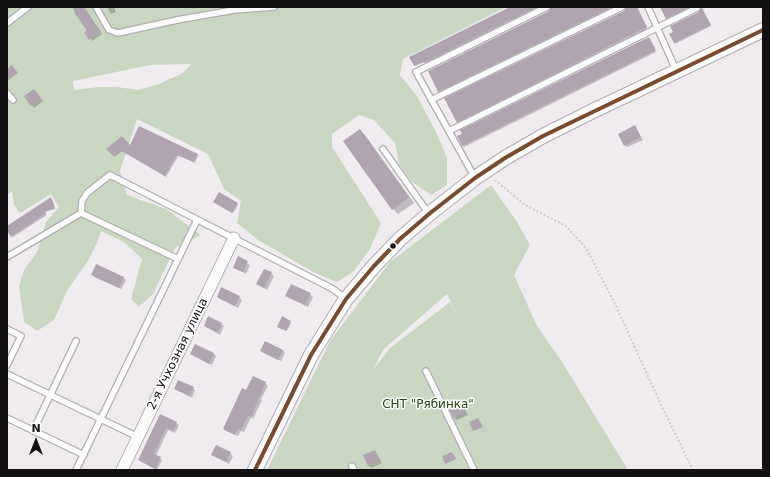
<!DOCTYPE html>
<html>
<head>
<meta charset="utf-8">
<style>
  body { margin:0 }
  #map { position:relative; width:770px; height:477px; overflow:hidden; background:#efebef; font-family:"DejaVu Sans",sans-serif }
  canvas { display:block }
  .frame { position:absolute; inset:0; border:8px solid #121012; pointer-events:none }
  .north { position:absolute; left:16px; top:421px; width:40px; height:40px; -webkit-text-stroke:3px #fff; paint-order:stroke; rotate:0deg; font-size:11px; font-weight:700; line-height:16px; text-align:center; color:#121012 }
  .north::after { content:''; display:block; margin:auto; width:14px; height:18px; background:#121012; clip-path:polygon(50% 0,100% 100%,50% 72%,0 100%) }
</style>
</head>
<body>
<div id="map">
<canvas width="770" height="477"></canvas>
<div class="frame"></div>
<div class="north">N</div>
</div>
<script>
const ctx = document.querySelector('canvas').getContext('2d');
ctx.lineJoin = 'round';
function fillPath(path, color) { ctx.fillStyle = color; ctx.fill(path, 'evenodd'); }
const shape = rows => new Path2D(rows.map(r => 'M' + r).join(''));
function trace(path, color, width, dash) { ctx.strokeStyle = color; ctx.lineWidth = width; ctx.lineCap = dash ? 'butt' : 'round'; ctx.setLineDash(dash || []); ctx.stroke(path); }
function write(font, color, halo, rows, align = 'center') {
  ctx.font = font + ' "DejaVu Sans",sans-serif'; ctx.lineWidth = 3; ctx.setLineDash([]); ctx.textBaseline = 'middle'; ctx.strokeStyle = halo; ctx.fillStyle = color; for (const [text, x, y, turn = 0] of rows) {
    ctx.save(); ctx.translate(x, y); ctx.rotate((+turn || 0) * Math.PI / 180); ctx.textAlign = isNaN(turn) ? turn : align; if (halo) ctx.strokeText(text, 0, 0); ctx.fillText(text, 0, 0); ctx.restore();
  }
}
const green = shape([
  [7,7,506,7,403,59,400,75,417,96,436,132,447,158,447,185,431,195,411,181,399,164,395,143,374,120,359,115,332,134,332,147,381,223,370,249,353,272,337,282,315,273,258,240,237,223,241,201,224,189,208,154,137,119,120,171,127,195,166,209,201,235,175,248,153,294,139,307,131,299,142,259,124,242,101,231,97,243,88,261,68,289,54,320,37,331,24,322,19,286,24,270,37,252,46,222,59,207,51,194,20,213,14,205,12,191,7,195],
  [191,64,183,73,159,84,138,90,117,87,98,87,74,90,73,81,150,65],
  [491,185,517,222,530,245,514,275,537,326,562,362,628,470,267,470,330,341,390,262],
  [447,294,459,319,450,302,390,348,372,371,384,349]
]);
const shadow = shape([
  [72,7,84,7,102,34,92,41,88,31],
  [107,7,114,7,116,12,111,14],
  [512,7,540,7,426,64,424,62,416,66,415,66],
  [552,7,615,7,440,92,439,91,550,12],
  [627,7,637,7,647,29,458,123,457,122,625,12],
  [661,7,692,7,668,19],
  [702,7,711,26,675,44,670,34,699,13,702,10],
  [650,39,656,52,464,147,463,146,458,137],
  [36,92,43,101,34,108,32,105],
  [635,127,643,140,627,147,625,145],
  [360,130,365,135,414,203,398,214,393,209],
  [130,147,197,155,198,156,195,163,179,155,166,177,122,151,115,157,108,149],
  [219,193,238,205,233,213,215,202],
  [52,199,55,209,45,212,47,215,13,237,12,236,7,228],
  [239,258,250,265,246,274,234,267],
  [97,265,124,278,126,280,121,289,94,277],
  [271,273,274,276,267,290,257,284],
  [310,294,313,297,308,307,289,298,287,296],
  [218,297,239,297,242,300,238,308,220,299],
  [209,318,224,326,220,335,205,326],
  [290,322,291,323,287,331,279,327],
  [196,345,214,354,216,356,212,365,192,354],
  [283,350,285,353,281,361,264,353,262,351],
  [265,383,268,386,261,399,262,400,253,419,251,417,244,432,241,431,238,436,226,431,224,428],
  [175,388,193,388,195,390,192,398],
  [462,405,468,415,457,420,454,418],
  [161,415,179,425,175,433,168,430,156,456,162,460,157,470,139,460],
  [375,451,382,463,371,468,368,465],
  [230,453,233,456,229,464,212,455]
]);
const building = shape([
  [82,7,84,7,101,32,89,40,84,32,87,31,74,12],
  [510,7,537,7,424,63,423,62,414,66,409,57],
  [551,7,612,7,438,92,428,71,549,11],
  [626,7,637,7,647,27,457,123,444,98,624,11],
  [660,7,689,7,666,19],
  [701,7,711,25,674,43,669,34,673,32,670,26,699,12],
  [649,37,656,50,462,146,457,136,462,134,460,130],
  [12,65,18,73,7,81,7,69],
  [34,89,41,98,31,106,24,96],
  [635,125,641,137,624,146,618,134],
  [139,126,198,154,193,162,177,155,165,176,120,150,113,156,106,149,122,136,130,145],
  [360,129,409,197,392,210,343,141],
  [219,192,238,203,232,213,213,202],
  [51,197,55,208,45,211,46,213,11,237,7,231,7,226],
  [238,256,248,261,243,272,233,268],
  [96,264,124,277,119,288,91,275],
  [264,269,272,272,264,288,256,284],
  [291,284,311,293,305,305,285,296],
  [221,287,240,296,235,306,217,297],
  [208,316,222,323,218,333,204,326],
  [282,316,291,321,286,331,277,327],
  [265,341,283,350,278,360,260,351],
  [195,344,214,353,209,364,190,354],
  [253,376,266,382,251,417,248,416,241,430,238,429,235,435,223,429,242,388,246,390],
  [178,380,194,387,189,396,174,389],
  [462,404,466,412,454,418,449,409],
  [160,414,177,422,173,431,166,428,154,454,161,457,155,469,138,460],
  [478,418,483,427,473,431,469,422],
  [216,445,231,452,226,462,211,455],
  [375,450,380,460,368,466,363,455],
  [452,452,456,459,445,464,442,456]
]);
const path = shape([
  [495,180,525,205,566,226,586,248,614,302,663,409,693,470]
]);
const service = shape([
  [96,7,109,30,118,33,177,20,234,10,274,7],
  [648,7,676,70],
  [7,23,28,7],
  [7,93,13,100],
  [431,100,622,7],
  [449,131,697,8],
  [383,149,429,214],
  [475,178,416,72,547,7],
  [81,213,178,259],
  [7,257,81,213,82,201,87,193,110,175,333,289,346,299],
  [7,329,21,336,7,365],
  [426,371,474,470],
  [7,374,138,437],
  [7,418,84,455],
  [33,431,76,341],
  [352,466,354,470],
  [76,470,197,220]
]);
const minor = shape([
  [122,470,234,238]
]);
const tertiary = shape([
  [255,470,311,355,346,299,374,266,400,239,429,214,475,178,505,158,543,136,593,111,763,30]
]);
const bus1 = shape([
  [255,470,311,355,346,299,374,266,400,239,429,214,475,178,505,158,543,136,763,30]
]);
const markers = [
  [393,246,3.5,"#121012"]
];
const streetNames = [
  ["2-я Учхозная улица",178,354,-64]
];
const parkNames = [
  ["СНТ \"Рябинка\"",428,405]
];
fillPath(green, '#cad7c0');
fillPath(shadow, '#0003');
fillPath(building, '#b0a4b0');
trace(service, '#afadaf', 8);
trace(minor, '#afadaf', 13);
trace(tertiary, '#afadaf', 16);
trace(path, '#cecdce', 2, [2, 2]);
trace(service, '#fdfcfd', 5.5);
trace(minor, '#fdfcfd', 11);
trace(tertiary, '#fdfcfd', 14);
trace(bus1, '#7a4b2a', 4);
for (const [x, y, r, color] of markers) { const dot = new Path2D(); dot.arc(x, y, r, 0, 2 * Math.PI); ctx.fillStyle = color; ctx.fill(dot); trace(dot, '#fff', 1.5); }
write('12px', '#121012', '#fff', streetNames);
write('12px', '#274311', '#fff', parkNames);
</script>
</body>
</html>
